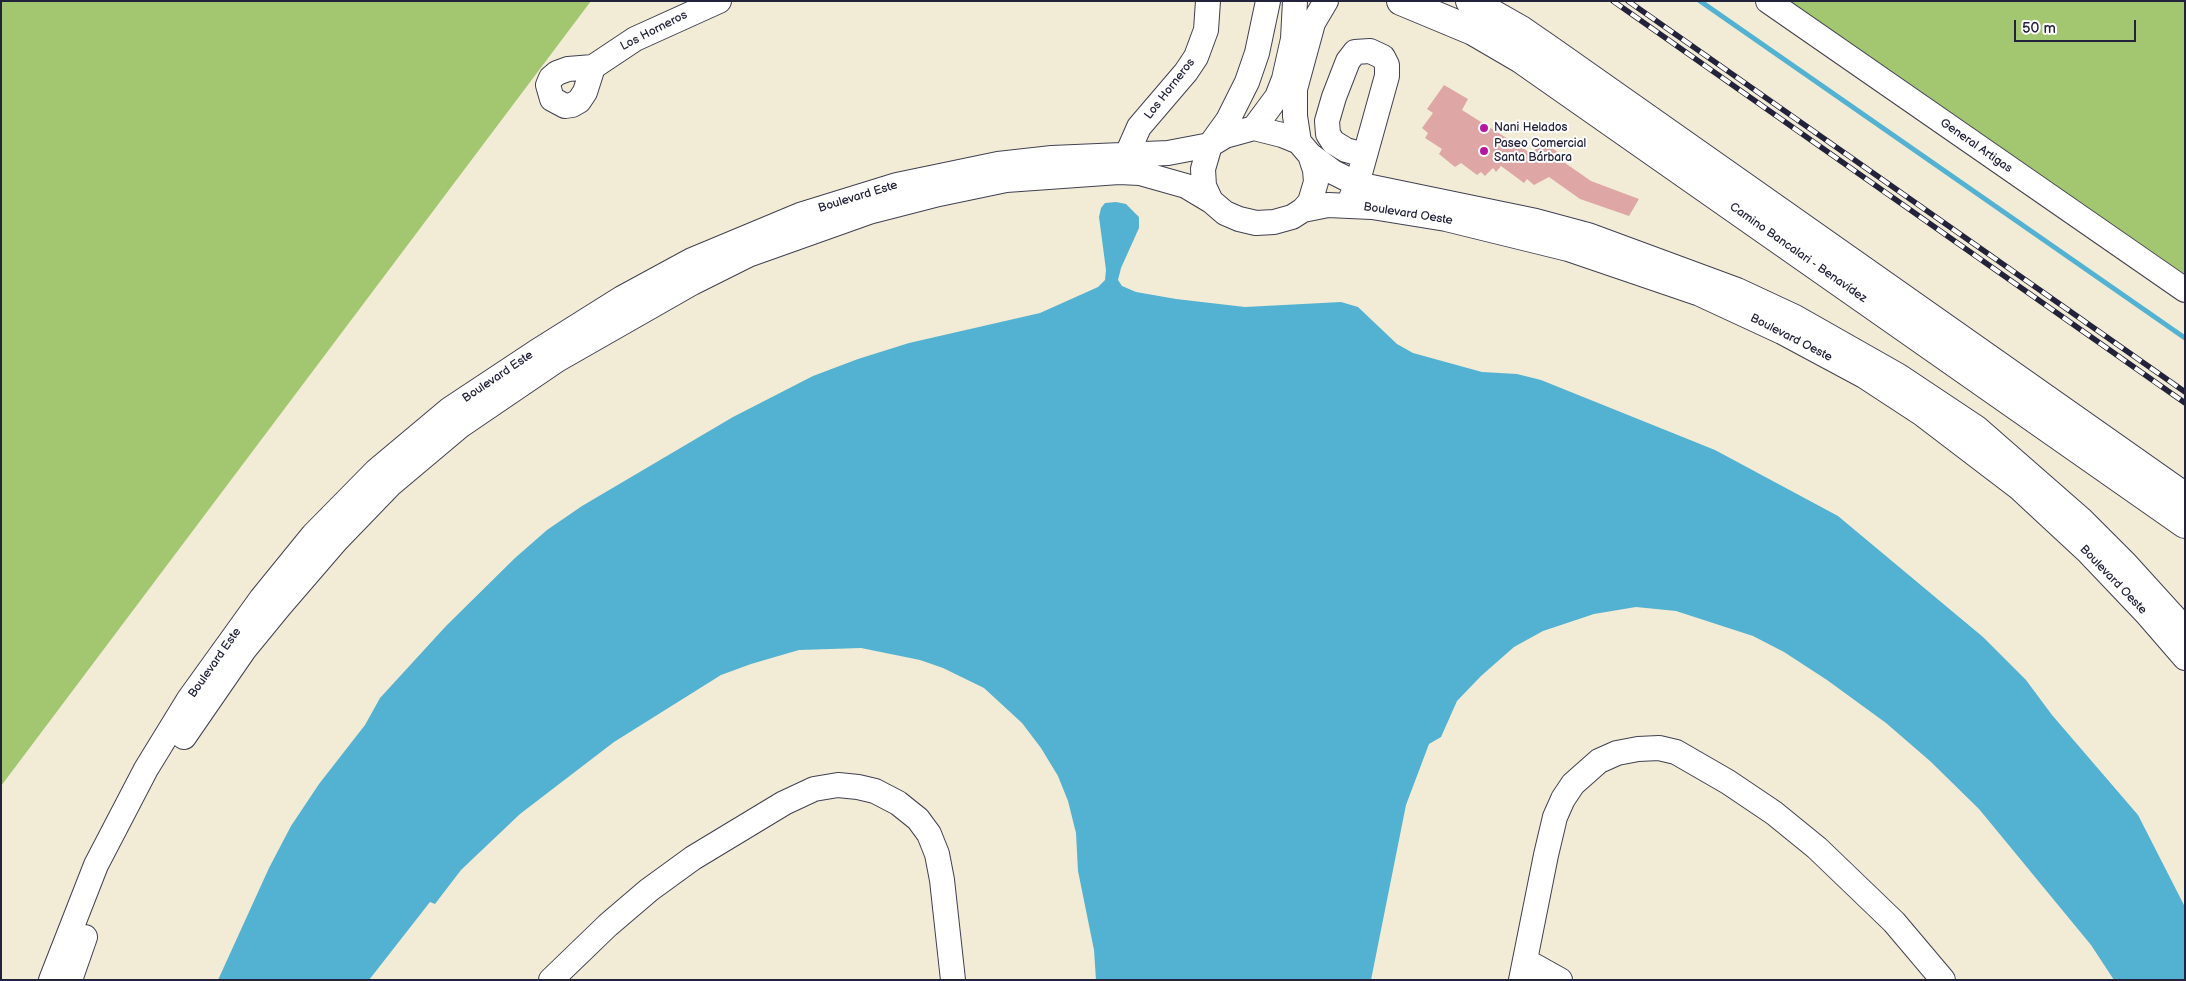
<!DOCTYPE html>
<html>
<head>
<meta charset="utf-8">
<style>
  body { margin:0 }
  #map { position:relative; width:2186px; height:981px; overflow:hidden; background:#f2ecd6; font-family:"Balsamiq Sans",sans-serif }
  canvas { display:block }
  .frame { position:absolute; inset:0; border:2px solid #22223b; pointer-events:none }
  .scale { position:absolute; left:2014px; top:20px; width:122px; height:22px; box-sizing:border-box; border:2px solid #22223b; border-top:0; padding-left:6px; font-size:15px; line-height:18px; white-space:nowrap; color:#22223b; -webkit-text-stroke:4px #fff; paint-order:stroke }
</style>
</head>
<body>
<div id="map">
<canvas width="2186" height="981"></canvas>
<div class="frame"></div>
<div class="scale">50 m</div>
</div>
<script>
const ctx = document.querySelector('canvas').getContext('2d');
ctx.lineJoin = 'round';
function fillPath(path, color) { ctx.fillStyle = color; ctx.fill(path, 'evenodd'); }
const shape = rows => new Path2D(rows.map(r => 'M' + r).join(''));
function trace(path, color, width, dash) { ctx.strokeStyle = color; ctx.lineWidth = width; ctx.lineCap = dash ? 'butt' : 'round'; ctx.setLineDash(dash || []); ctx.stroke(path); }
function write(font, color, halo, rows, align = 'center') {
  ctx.font = font + ' "Balsamiq Sans",sans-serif'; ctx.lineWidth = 4; ctx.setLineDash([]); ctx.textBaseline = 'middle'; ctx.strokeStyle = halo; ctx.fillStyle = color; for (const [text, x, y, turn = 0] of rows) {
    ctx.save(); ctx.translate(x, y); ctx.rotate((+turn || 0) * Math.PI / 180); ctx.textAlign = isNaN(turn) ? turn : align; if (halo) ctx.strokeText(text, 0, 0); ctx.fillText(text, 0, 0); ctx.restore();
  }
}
const green = shape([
  [1,1,591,1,1,786],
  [1764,1,2185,1,2185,282]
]);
const water = shape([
  [1116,202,1126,204,1139,217,1139,228,1121,268,1118,280,1122,286,1136,292,1176,299,1245,307,1341,302,1358,307,1397,344,1413,353,1482,372,1517,374,1541,380,1715,450,1838,516,1983,637,2026,680,2052,715,2138,815,2185,907,2185,980,2114,980,2091,945,1979,809,1930,761,1886,723,1827,680,1784,652,1753,636,1676,611,1636,607,1594,614,1543,631,1514,647,1481,676,1457,701,1441,737,1429,744,1406,805,1371,980,1096,980,1094,950,1078,871,1076,833,1068,801,1058,776,1041,748,1022,723,984,688,943,668,920,660,861,648,799,650,751,664,721,675,614,742,520,814,461,870,435,904,430,902,369,980,218,980,269,868,291,826,319,784,365,725,380,698,446,626,515,558,547,530,582,506,733,417,813,376,858,359,909,343,1040,313,1098,287,1105,280,1106,270,1099,217,1101,208,1105,203]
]);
const stream = shape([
  [1700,1,2185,338]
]);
const building = shape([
  [1444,85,1468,99,1462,110,1532,154,1542,141,1559,153,1555,156,1591,181,1639,199,1629,216,1580,199,1549,177,1534,185,1527,179,1524,183,1501,166,1496,172,1493,168,1485,176,1481,172,1477,175,1461,163,1455,167,1439,154,1442,149,1425,138,1428,133,1422,128,1433,113,1427,109]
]);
const minor = shape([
  [1768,1,2185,290],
  [593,67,635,39,719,1],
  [593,67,585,92,579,101,572,105,565,106,552,99,548,85,551,78,557,73,568,69,593,67],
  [1254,128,1282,135,1299,142,1310,155,1315,170,1316,182,1310,202,1303,210,1292,217,1274,222,1256,223,1239,219,1225,213,1211,201,1204,186,1203,169,1210,145,1225,136,1254,128],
  [1254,128,1277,97,1284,79,1293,39,1295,1],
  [1299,142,1295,116,1295,89,1313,23,1326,1],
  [1310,155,1333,172,1357,184,1536,221,1588,235,1737,290,1795,317,1899,376,1977,428,2081,519,2126,564,2185,629],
  [1121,168,1139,127,1186,72,1196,57,1206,30,1208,1],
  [1351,198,1357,184,1387,76,1387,65,1383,57,1370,51,1355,52,1348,61,1334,97,1327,121,1328,134,1333,142,1346,150,1364,155],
  [1303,210,1328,205,1372,207,1446,219,1568,249,1700,294,1782,332,1864,376,1922,414,2019,488,2088,552,2146,613,2185,658],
  [184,737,244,650,280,606,336,541,391,484,460,426,557,360,692,283,748,255,869,212,939,194,1006,180,1119,172,1140,173,1186,186,1211,201],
  [1526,961,1560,980],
  [51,980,96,865,146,769,189,699,261,599,313,535,376,471,450,409,536,352,622,298,692,260,800,215,897,185,998,164,1052,158,1168,153,1210,145,1228,120,1247,82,1257,53,1268,1],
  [70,980,85,937],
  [551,980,608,925,649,890,693,858,784,803,814,789,838,785,858,787,875,791,898,803,918,819,929,834,937,854,942,880,953,980],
  [1521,980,1546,855,1555,817,1563,799,1573,784,1599,761,1617,753,1638,749,1659,748,1676,752,1728,782,1774,813,1817,848,1894,922,1943,980]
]);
const major = shape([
  [1401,1,1473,31,1521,59,2185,524],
  [1470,1,1521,30,1550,50,2185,497]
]);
const rail = shape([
  [1613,1,2185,403],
  [1628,1,2185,392]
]);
const markers = [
  [1484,128,5,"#b5179e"],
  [1484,151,5,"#b5179e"]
];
const streetNames = [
  ["Los Horneros",654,31,-27],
  ["Los Horneros",1170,89,-52],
  ["General Artigas",1976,146,35],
  ["Boulevard Este",858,197,-17],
  ["Boulevard Oeste",1408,214,9],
  ["Camino Bancalari - Benavídez",1798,253,35],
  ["Boulevard Oeste",1791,338,27],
  ["Boulevard Este",498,377,-34],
  ["Boulevard Oeste",2113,580,46],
  ["Boulevard Este",215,663,-55]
];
const poiNames = [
  ["Nani Helados",1494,128],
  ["Paseo Comercial",1494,144],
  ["Santa Bárbara",1494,158]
];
fillPath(green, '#a3c770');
fillPath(water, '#53b2d1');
trace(stream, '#53b2d1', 5);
fillPath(building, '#dea7a5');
trace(minor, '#414052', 26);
trace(major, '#414052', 30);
trace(minor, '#fff', 24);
trace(major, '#fff', 28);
trace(rail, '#22223b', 5.5);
trace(rail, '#fff', 4, [11]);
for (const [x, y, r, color] of markers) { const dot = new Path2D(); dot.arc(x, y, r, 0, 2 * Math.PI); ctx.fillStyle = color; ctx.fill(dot); trace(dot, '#fff', 2); }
write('12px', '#22223b', '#fff', streetNames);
write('12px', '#22223b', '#fff', poiNames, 'left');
</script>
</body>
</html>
